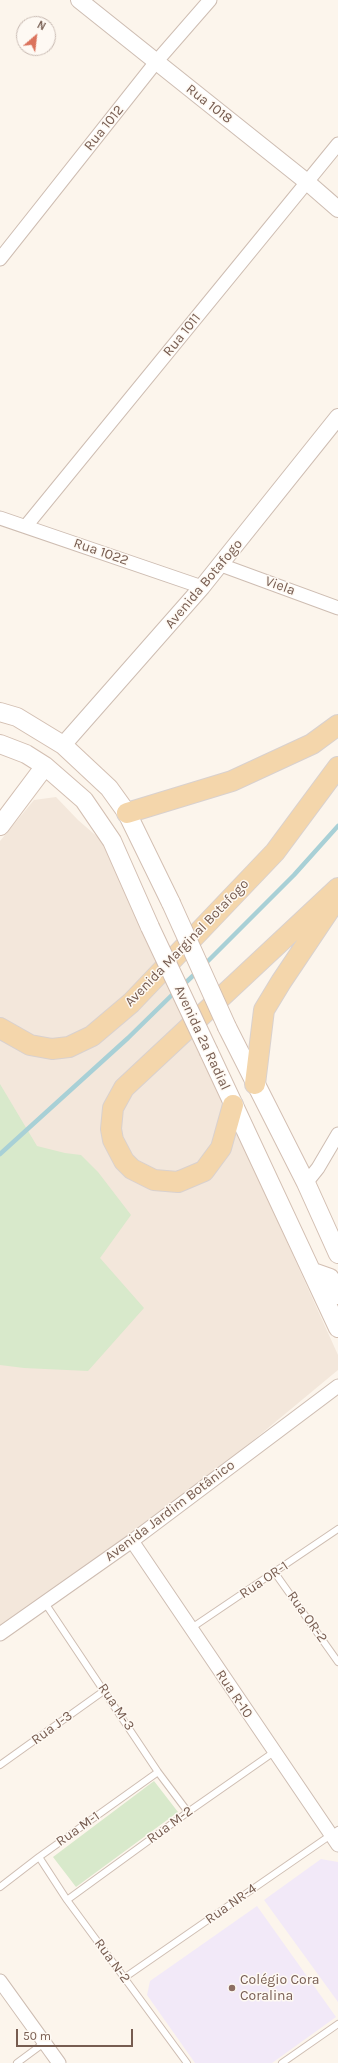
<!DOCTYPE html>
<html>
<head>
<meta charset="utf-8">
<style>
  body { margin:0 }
  #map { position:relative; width:338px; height:2063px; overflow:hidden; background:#fcf5ec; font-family:Karla,sans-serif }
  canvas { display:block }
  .north { position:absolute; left:16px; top:16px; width:40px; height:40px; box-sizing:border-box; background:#fef9f3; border:1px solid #c8bab2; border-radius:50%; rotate:28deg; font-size:11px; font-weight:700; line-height:16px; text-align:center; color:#765c50 }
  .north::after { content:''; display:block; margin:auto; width:14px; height:18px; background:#db735c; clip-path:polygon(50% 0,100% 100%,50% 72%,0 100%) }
  .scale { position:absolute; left:16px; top:2029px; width:117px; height:18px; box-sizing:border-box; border:2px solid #765c50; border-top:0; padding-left:5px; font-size:12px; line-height:14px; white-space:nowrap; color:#765c50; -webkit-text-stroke:3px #fef9f3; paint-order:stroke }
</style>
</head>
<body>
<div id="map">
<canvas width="338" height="2063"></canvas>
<div class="north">N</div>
<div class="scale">50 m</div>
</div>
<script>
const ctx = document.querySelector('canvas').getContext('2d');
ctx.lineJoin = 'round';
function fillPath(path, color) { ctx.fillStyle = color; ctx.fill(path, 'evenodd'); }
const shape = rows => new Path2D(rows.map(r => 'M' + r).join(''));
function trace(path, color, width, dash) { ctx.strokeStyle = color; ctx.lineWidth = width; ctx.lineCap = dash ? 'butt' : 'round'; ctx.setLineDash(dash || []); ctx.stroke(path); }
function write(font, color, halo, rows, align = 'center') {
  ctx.font = font + ' Karla,sans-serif'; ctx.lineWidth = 3; ctx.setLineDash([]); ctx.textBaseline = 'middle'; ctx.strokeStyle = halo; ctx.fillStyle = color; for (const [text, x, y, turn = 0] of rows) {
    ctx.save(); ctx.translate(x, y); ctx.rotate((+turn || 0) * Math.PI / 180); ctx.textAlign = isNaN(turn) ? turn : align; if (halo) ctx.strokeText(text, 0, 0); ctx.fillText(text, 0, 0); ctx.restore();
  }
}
const residential = shape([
  [56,797,78,820,108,846,338,1355,338,1370,132,1541,0,1627,0,841,34,800]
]);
const education = shape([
  [321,1859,338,1862,338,2002,264,1900],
  [257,1906,336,2017,272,2063,195,2063,147,1995,150,1981]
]);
const green = shape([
  [0,1084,37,1146,65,1153,81,1155,98,1172,131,1215,100,1258,144,1308,88,1371,24,1368,0,1365],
  [154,1781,178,1812,76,1887,53,1857]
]);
const stream = shape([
  [204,965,294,875,338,826],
  [182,986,197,972],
  [0,1154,128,1038,176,991]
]);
const service = shape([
  [275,1573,338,1662],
  [45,1603,158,1772,188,1812],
  [190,1629,338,1529],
  [0,1765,105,1690],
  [39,1857,67,1900,187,2063],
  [0,1887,39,1857,158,1772],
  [67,1900,188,1812,274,1752],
  [124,1978,338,1830],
  [17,2063,44,2043],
  [282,2063,338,2024]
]);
const minor = shape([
  [0,259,156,62,210,0],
  [0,518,202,587],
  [26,526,338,144],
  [221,565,338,608],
  [306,1183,318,1168,338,1134],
  [132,1541,338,1845],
  [0,1634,132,1541,338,1386],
  [0,1981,59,2063]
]);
const tertiary = shape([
  [79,0,307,182,338,209],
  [63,745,202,587,338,417]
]);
const secondary = shape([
  [0,712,17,717,63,745,109,788,127,813,171,903],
  [0,744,26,754,45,766,84,800,112,841,150,927],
  [0,826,45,766],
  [227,1027,306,1183,338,1254],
  [209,1052,338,1328],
  [313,1272,330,1278,338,1295]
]);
const primary = shape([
  [127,813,232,781,312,744,338,725],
  [0,1028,30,1045,52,1049,69,1047,92,1036,131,1003,275,852,338,767],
  [255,1084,264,1010,281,982,336,900],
  [233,1105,221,1148,204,1171,178,1182,154,1180,132,1169,124,1161,113,1140,111,1129,113,1108,124,1088,338,888]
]);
const secondaryBridge = shape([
  [171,903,227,1027],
  [150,927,209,1052]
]);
const markers = [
  [232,1988,4,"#8d6e63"]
];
const streetNames = [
  ["Rua 1018",209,104,38],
  ["Rua 1012",104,128,-51],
  ["Rua 1011",182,335,-51],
  ["Rua 1022",101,552,19],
  ["Avenida Botafogo",204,584,-50],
  ["Viela",280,586,20],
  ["Avenida Marginal Botafogo",187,943,-46],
  ["Avenida 2ª Radial",202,1038,65],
  ["Avenida Jardim Botânico",170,1511,-37],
  ["Rua OR-1",264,1580,-34],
  ["Rua OR-2",307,1617,55],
  ["Rua R-10",234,1694,56],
  ["Rua M-3",116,1707,56],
  ["Rua J-3",52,1728,-36],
  ["Rua M-2",170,1825,-36],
  ["Rua M-1",78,1829,-35],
  ["Rua NR-4",231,1904,-35],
  ["Rua N-2",112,1961,54]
];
const educationNames = [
  ["Colégio Cora",240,1980],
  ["Coralina",240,1996]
];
fillPath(residential, '#f3e7db');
fillPath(education, '#f2e9f8');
fillPath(green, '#d8e9cb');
trace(stream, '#a8d0d6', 4.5);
trace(service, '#cebdb2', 8);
trace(minor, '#cebdb2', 15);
trace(tertiary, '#cebdb2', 18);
trace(secondary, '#d3bfb2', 20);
trace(primary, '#d9d1ce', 22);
trace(service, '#fff', 6);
trace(minor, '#fff', 13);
trace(tertiary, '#fff', 16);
trace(secondary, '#fff', 18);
trace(primary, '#f4d6ab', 20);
trace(secondaryBridge, '#d3bfb2', 20, []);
trace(secondaryBridge, '#fff', 18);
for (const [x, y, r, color] of markers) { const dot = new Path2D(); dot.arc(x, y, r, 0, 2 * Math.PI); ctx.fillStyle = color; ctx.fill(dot); trace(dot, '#fef9f3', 1.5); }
write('14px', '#765c50', '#fef9f3', streetNames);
write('14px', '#785e54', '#fef9f3', educationNames, 'left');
</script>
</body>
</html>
